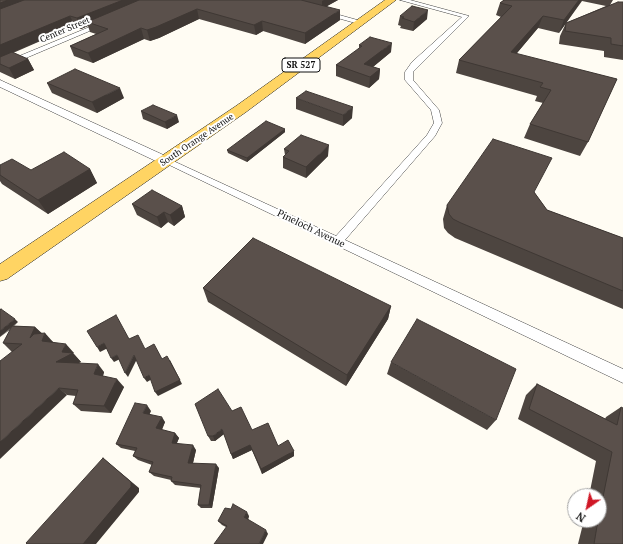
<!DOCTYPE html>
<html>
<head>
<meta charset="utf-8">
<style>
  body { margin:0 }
  #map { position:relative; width:623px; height:544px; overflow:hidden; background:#fffcf3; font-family:"PT Serif",serif }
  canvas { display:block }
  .north { position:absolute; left:567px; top:488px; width:40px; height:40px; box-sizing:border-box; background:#fff; border:1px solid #9f9f9f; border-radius:50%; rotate:214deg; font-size:11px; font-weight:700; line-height:16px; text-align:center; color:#101010 }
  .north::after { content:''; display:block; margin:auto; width:14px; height:18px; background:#d01726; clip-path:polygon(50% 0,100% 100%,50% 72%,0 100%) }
</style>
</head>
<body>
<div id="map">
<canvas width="623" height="544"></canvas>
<div class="north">N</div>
</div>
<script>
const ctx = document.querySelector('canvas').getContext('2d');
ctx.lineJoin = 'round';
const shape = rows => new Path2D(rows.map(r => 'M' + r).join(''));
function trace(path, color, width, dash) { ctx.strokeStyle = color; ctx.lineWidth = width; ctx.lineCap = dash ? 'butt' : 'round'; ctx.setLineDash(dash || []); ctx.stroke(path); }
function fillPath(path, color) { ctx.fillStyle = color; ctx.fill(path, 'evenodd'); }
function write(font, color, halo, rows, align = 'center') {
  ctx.font = font + ' "PT Serif",serif'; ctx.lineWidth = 4; ctx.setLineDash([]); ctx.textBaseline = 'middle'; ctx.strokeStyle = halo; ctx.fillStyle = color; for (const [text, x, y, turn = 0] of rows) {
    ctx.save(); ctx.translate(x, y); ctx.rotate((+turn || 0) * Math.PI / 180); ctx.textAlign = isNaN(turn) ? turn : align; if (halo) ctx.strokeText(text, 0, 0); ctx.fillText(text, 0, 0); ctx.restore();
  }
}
const minor = shape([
  [400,0,410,0,469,16,413,72,413,80,439,110,442,123,435,136,345,240,623,369,623,383,161,161,166,158,169,159,336,236,427,135,434,123,431,110,405,80,405,72,412,62,462,17,400,0],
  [325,11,361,21,362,22,359,24,323,14,322,13,325,11],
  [104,21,107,23,106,24,0,69,0,64,104,21]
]);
const tertiary = shape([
  [0,80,170,158,172,161,170,164,162,164,0,87,0,80]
]);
const primary = shape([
  [385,0,396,0,246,112,7,279,0,281,0,264,236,106,385,0]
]);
const wall = shape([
  [0,0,338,0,327,6,340,20,305,44,263,31,256,35,199,19,159,38,150,41,144,39,93,63,74,56,70,46,96,34,90,32,88,26,81,29,75,26,13,53,28,59,34,70,15,79,0,72],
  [504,0,613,0,610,5,623,2,623,60,604,57,604,51,559,44,560,36,566,23,606,6,582,1,559,33,538,28,516,54,617,79,588,142,580,156,524,138,530,124,543,103,535,101,537,96,456,73,459,60,501,17,496,15,500,3],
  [400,16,427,19,413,31,400,28,401,26,398,25],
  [359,45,391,52,373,67,380,69,379,79,369,88,336,76,336,65,359,49],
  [47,83,124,98,97,113,52,93],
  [296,98,352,118,343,126,296,109],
  [141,111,179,122,167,129,143,119],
  [285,129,285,132,247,162,228,153,227,150],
  [284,149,328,156,306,178,283,168,283,157,285,155],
  [0,165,31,170,90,169,97,183,48,214,2,184,0,181],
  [534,192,547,210,623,238,623,309,455,238,448,233,444,228,443,219,447,205],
  [132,204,182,206,185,217,174,226,168,222,161,228,137,215],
  [203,288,391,306,388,319,346,386,208,302],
  [18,322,14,326,35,327,42,334,53,342,74,353,73,353,81,362,78,363,104,372,103,376,124,387,111,413,81,411,73,404,76,396,67,395,12,352,3,343,11,329,0,337],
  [391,362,496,420,487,430,387,374],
  [537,384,605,419,606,417,621,407,623,544,578,544,584,520,599,520,599,496,589,496,596,461,518,419,526,395],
  [151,411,149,414,165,422,162,430,175,433,179,438,177,443,196,450,193,463,219,468,212,508,201,508,198,505,201,488,175,485,171,481,171,480,154,476,149,472,152,465,138,460,133,456,135,451,121,448,116,444],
  [252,430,278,446,294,456,262,474,252,450,233,459,224,434,215,441,211,441,208,436],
  [249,516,248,520,268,534,226,527,222,525,218,521]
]);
const shadedWall = shape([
  [8,0,41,0,0,14,0,3],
  [123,0,150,0,87,22,88,26,81,29,77,18],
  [324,0,338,0,322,9,322,1],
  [579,0,582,0,559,33,564,20],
  [197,9,199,19,159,38,150,41,147,30],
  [340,10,340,20,305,44,305,33],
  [428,10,427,19,413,31,414,22],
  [70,16,75,26,6,55,0,62,0,45],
  [543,16,538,28,507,65,511,52],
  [262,21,263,31,256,35,254,25],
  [141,28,144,39,93,63,88,53],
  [392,43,391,52,363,75,364,64],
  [28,59,34,70,15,79,9,68],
  [380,69,379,79,369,88,370,77],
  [120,88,124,98,97,113,92,102],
  [353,107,352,118,343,126,343,115],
  [177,115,179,122,167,129,165,122],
  [285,129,285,132,247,162,247,158],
  [329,145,328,156,306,178,306,167],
  [90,169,97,183,48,214,38,200],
  [182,206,185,217,174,226,170,215],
  [164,212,168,222,161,228,157,217],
  [391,306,388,319,346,386,347,375],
  [15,319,18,322,0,337,0,331],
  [35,327,44,335,30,338],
  [45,333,53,342,51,350,42,341],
  [104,343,108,348,100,352,97,347],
  [66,344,74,353,73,353,81,362,64,370,56,362],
  [117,355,120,359,114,362,111,358],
  [134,355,137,359,128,377,125,373],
  [170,360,182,384,158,396,155,392],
  [98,364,104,372,101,382,94,374],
  [149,375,152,379,147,382,144,378],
  [117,379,124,387,111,413,104,406],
  [59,388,67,395,0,459,0,442],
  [147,405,151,411,148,418,143,413],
  [162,417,165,422,160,433,156,428],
  [222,429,224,434,215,441,213,436],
  [175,433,179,438,175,447,172,443],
  [193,445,196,450,192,467,188,463],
  [250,445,252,450,233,459,231,454],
  [294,451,294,456,262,474,261,469],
  [103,458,139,488,139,492,96,544,83,544],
  [216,464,219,468,212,508,209,505],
  [247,512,249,516,247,522,244,517],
  [266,530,268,534,263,544,259,544]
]);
const building = shape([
  [0,0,8,0,0,3,0,0],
  [24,0,123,0,77,18,70,16,0,45,0,9,24,0],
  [139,0,301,0,340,10,305,33,262,21,254,25,197,9,156,27,147,30,141,28,88,53,70,46,108,29,87,22,139,0],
  [504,0,579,0,564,20,543,16,511,52,617,79,588,142,530,124,551,90,540,87,543,83,459,60,512,6,500,3,504,0],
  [618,2,623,2,623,46,611,44,611,38,565,31,566,23,618,2],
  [412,6,428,10,414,22,402,18,404,17,400,16,412,6],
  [370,37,392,43,364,64,380,69,370,77,336,65,362,46,359,45,370,37],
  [12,52,28,59,9,68,0,64,0,57,12,52],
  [75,69,120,88,92,102,47,83,75,69],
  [306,91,353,107,343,115,296,98,306,91],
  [153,105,177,115,165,122,141,111,153,105],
  [266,121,285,129,247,158,227,150,266,121],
  [301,135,329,145,306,167,283,157,289,151,284,149,301,135],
  [493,139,552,158,534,192,547,210,623,238,623,291,461,223,453,219,449,214,447,205,493,139],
  [64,152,90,169,38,200,0,175,0,165,12,159,31,170,64,152],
  [152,190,182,206,170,215,164,212,157,217,132,204,152,190],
  [253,238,391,306,347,375,203,288,253,238],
  [1,309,15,319,0,331,0,310,1,309],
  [116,315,129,339,138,335,145,349,154,344,162,359,167,356,180,380,155,392,149,375,144,378,134,355,125,373,117,355,111,358,104,343,97,347,87,331,116,315],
  [417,319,516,369,496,420,391,362,417,319],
  [12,326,35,327,30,338,34,334,45,333,42,341,66,344,62,352,73,353,56,362,98,364,94,374,117,379,104,406,73,404,78,390,59,388,0,442,0,361,22,344,3,343,12,326],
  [537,384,617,425,621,407,623,408,623,544,594,544,598,520,599,520,599,517,612,452,529,409,537,384],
  [218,389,232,411,241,407,252,430,268,423,278,446,288,440,294,451,261,469,250,445,231,454,222,429,213,436,208,436,195,404,218,389],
  [135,403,147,405,143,413,162,417,156,428,175,433,172,443,193,445,188,463,216,464,209,505,198,505,201,485,171,481,172,477,149,472,153,462,133,456,137,448,116,444,135,403],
  [103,458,131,482,131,487,83,544,27,544,26,543,103,458],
  [233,504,247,512,244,517,266,530,259,544,214,544,227,526,218,521,225,508,231,509,233,504]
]);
const farStreetnames = [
  ["Center Street",65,30,-23],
  ["South Orange Avenue",197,140,-34]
];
const shields = [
  [301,65,38]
];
const shieldNames = [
  ["SR 527",301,65]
];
const streetNames = [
  ["Pineloch Avenue",311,229,26]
];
trace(minor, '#434343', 1);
trace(tertiary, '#434343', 1);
trace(primary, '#212121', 1);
fillPath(minor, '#fff');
fillPath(tertiary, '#fff');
fillPath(primary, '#ffd463');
fillPath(wall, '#4d4540');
fillPath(shadedWall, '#3f3834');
fillPath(building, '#5a504b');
trace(building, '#3f3834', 1);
write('9px', '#101010', '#fff', farStreetnames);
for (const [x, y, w] of shields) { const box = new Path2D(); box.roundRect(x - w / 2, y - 7, w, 14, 3); ctx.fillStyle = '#fff'; ctx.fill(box); trace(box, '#101010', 1); }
write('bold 9px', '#101010', null, shieldNames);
write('10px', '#101010', '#fff', streetNames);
</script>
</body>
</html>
